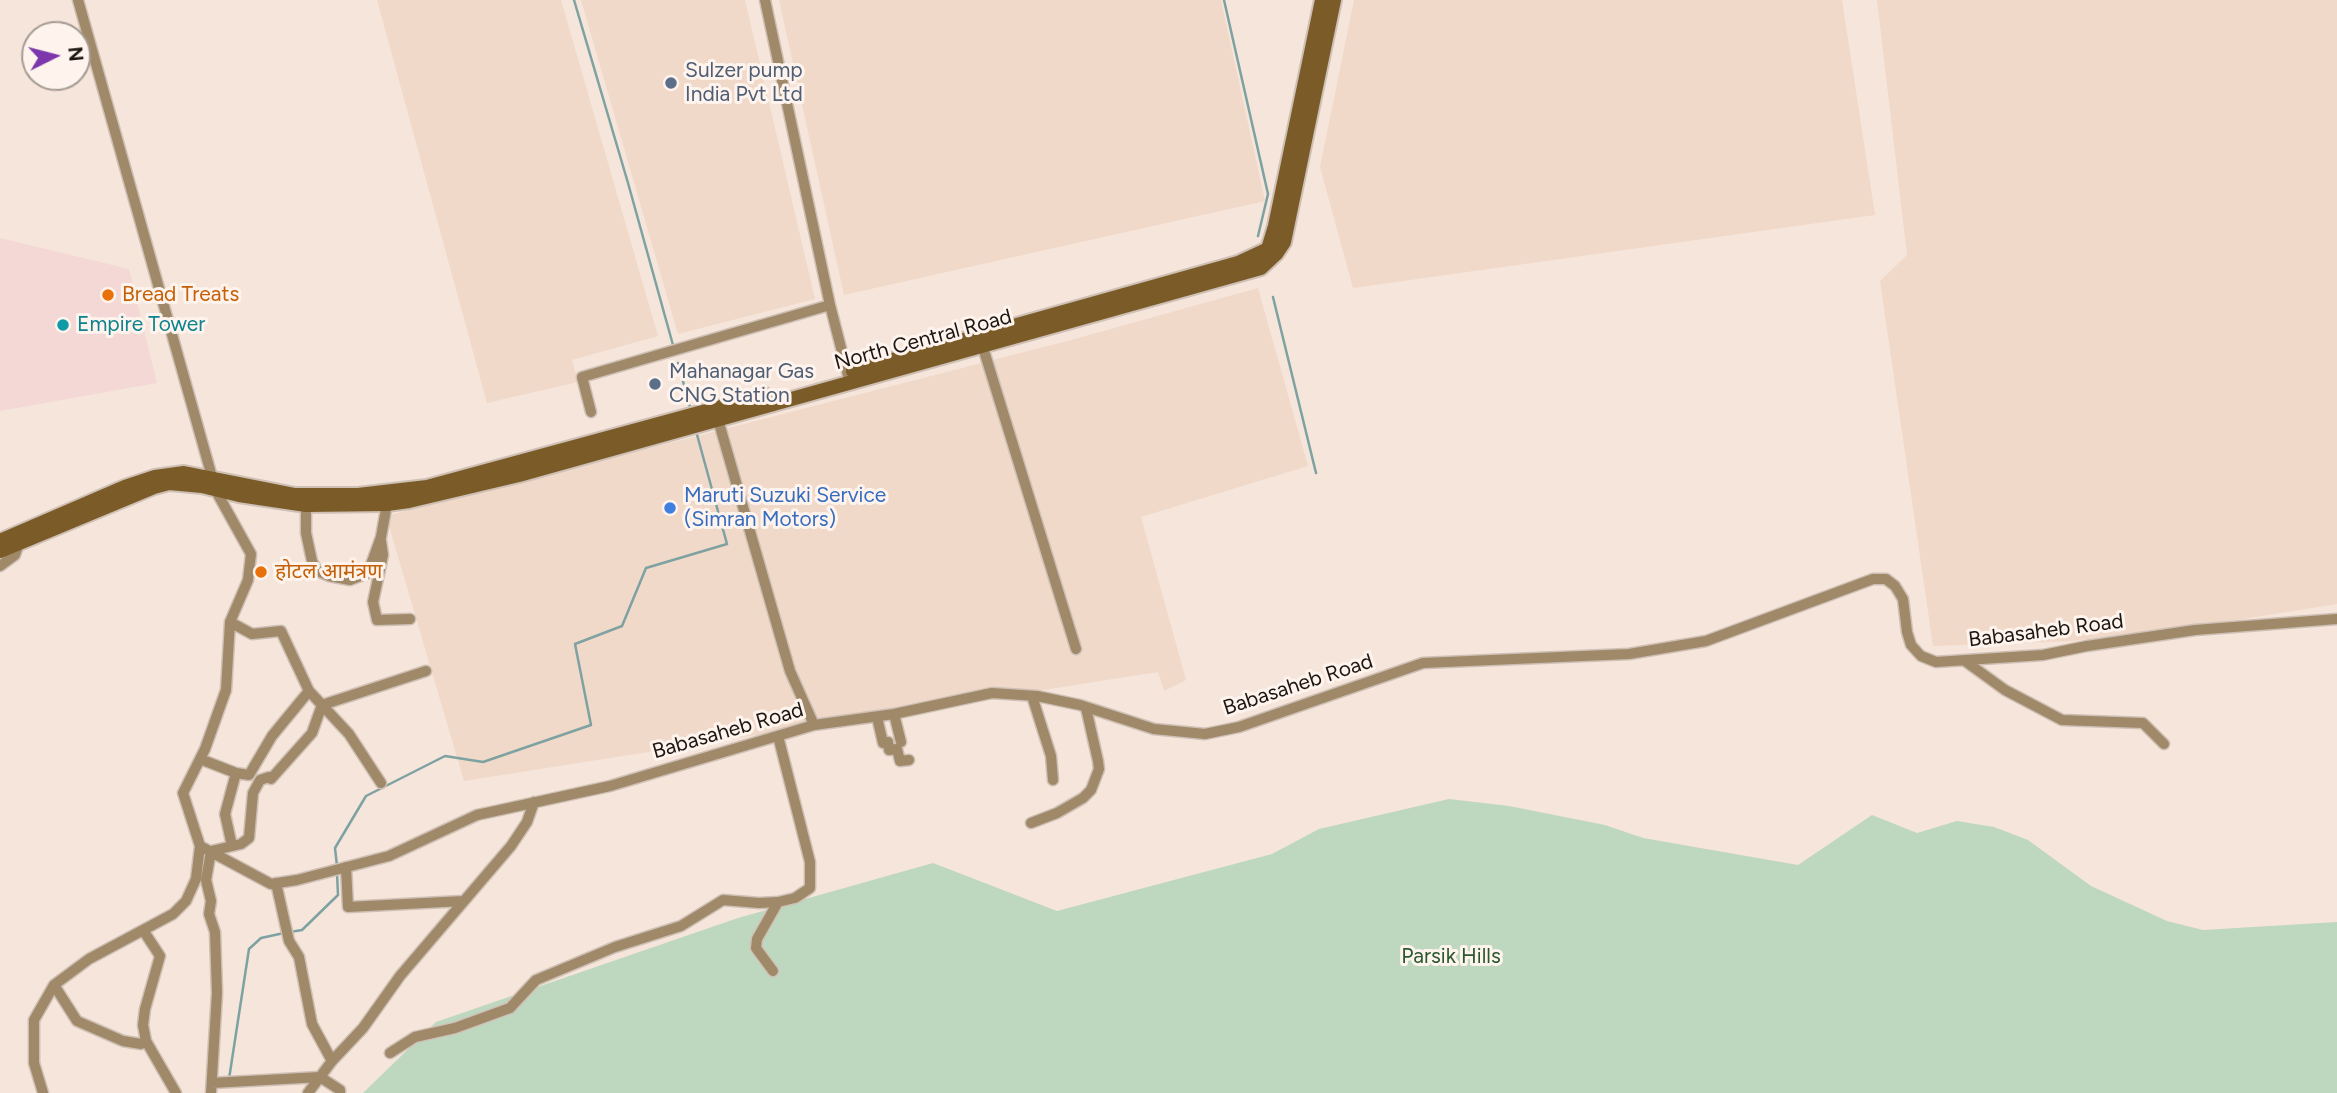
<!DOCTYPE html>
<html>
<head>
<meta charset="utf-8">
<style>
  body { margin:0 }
  #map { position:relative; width:2337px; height:1093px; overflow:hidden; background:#f6e5da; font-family:Figtree,sans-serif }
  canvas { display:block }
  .north { position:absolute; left:21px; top:21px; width:70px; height:70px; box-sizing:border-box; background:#fef4ed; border:2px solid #a49b95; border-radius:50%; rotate:84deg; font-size:19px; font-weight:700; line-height:28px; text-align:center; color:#1c1612 }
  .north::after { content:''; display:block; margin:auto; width:24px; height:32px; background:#7b37ab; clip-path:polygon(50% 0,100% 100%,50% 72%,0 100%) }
</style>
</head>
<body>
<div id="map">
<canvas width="2337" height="1093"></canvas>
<div class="north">N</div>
</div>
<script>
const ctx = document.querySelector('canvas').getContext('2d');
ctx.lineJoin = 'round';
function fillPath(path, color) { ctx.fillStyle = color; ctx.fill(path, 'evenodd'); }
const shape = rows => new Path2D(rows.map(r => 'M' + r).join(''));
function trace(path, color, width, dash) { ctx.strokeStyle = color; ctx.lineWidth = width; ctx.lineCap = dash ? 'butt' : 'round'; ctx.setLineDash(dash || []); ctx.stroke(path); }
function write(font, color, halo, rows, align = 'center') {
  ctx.font = font + ' Figtree,"Noto Sans Devanagari",sans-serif'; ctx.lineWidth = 6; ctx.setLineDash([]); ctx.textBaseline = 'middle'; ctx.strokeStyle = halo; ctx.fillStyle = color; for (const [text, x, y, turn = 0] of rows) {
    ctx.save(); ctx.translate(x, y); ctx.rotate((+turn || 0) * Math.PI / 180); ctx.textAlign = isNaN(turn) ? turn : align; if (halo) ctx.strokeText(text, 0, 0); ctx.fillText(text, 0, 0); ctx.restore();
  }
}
const commercial = shape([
  [0,238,129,269,157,383,0,411]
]);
const built = shape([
  [377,0,561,0,658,336,572,360,578,382,487,403],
  [581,0,745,0,815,299,678,334],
  [779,0,1221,0,1265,201,844,295],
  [1354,0,1842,0,1875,215,1353,288,1320,167],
  [1877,0,2337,0,2337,604,2212,624,2073,641,1933,646,1880,281,1907,255],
  [1258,288,1308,466,1141,517,1186,680,1164,691,1158,672,464,781,386,516,1071,340]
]);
const green = shape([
  [1449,799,1509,806,1605,825,1643,838,1798,865,1872,815,1917,833,1957,821,1994,827,2028,840,2091,886,2167,921,2203,930,2337,922,2337,1093,363,1093,436,1022,738,918,933,863,1057,911,1272,854,1319,829]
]);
const stream = shape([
  [574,0,628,183,673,345],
  [1224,0,1268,194,1258,236],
  [1273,297,1316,473],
  [678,363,690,407],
  [337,866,335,848,366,796,445,756,483,762,591,725,575,644,622,626,646,568,727,544,696,431],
  [290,932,302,930,338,895,337,873],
  [229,1079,249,949,261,938,284,933]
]);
const minor = shape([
  [765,0,830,305,849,379],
  [981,341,1076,649],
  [591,412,582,377,830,305],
  [717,416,790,671,814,725],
  [306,505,306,533,312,561,317,571,329,576,350,580,368,573,381,537,387,504],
  [381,541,383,555,373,602,377,620,410,619],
  [0,566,15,555,19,543],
  [1965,661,2005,690,2062,720,2143,723,2164,744],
  [1032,696,1051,756,1053,780],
  [894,714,901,742],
  [877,717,883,743,888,742,889,750,897,749,900,761,909,760],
  [200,759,236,773],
  [381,783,349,734,322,705,426,671],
  [1031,823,1057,813,1083,798,1091,790,1099,769,1098,761,1086,708],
  [200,846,271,884,297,880,389,856,477,815,610,786,814,725,894,714,992,693,1037,696,1080,705,1154,729,1205,734,1239,727,1423,663,1629,654,1706,641,1873,579,1886,579,1895,586,1903,599,1907,632,1911,645,1921,656,1936,662,2043,655,2087,646,2195,630,2337,619],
  [232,846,225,814,236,773,249,775,272,736,309,691],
  [346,867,348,907,463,901],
  [276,883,289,941,299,957,312,1024,332,1061],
  [773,971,756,948,757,939,778,902],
  [54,985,77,1021,123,1041,141,1044,146,1041,143,1025,145,1009,160,956,143,930],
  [146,1041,176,1093],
  [390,1053,415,1037,455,1028,510,1008,536,980,615,947,681,926,723,900,759,903,778,902,795,898,810,888,810,862,778,736],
  [212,1083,320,1077,340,1090,340,1093],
  [43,1093,34,1063,34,1020,54,985,89,959,173,914,186,901,196,879,200,846,183,793,205,749,226,690,230,622,248,580,251,554,216,491,78,0],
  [211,1093,217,993,215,932,209,914,211,901,206,880,211,851,241,844,249,838,253,793,260,780,269,777,271,779,312,733,322,705,309,691,281,631,252,634,230,622],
  [308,1093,332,1061,363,1028,400,976,511,846,527,822,534,802]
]);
const secondary = shape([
  [853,371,1238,263,1268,249,1275,226,1322,0],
  [0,541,125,487,155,477,184,473,295,495,358,495,427,487,765,395],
  [0,551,154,487,169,483,202,486,239,495,306,505,387,504,409,501,519,475,1261,268,1276,254,1284,242,1334,0]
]);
const markers = [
  [671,83,7,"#5c6f8a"],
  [108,295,7,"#e8710a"],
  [63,325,7,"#0f9aa8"],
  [655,384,7,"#5c6f8a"],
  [670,508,7,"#3f7fe0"],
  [261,572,7,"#e8710a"]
];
const serviceNames = [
  ["Sulzer pump",685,71],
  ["India Pvt Ltd",685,95],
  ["Mahanagar Gas",669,372],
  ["CNG Station",669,396]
];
const foodNames = [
  ["Bread Treats",122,295],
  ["होटल आमंत्रण",275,572]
];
const cultureNames = [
  ["Empire Tower",77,325]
];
const streetNames = [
  ["North Central Road",923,340,-15],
  ["Babasaheb Road",2046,631,-7],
  ["Babasaheb Road",1298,685,-18],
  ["Babasaheb Road",728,731,-16]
];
const shopNames = [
  ["Maruti Suzuki Service",684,496],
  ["(Simran Motors)",684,520]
];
const parkNames = [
  ["Parsik Hills",1451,957]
];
fillPath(commercial, '#f3d8d6');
fillPath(built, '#f1d9c9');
fillPath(green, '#bed7bf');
trace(stream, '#7da2a1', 2.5);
trace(minor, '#cfc0b6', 13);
trace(secondary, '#cfc0b6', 18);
trace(minor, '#9f8969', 10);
trace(secondary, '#7b5b28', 14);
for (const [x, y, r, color] of markers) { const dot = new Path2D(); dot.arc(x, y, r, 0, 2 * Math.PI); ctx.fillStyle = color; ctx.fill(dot); trace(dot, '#fef4ed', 2.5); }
write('21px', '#4e5e75', '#fef4ed', serviceNames, 'left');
write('21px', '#c56008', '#fef4ed', foodNames, 'left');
write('21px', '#0d838f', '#fef4ed', cultureNames, 'left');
write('21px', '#1c1612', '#fef4ed', streetNames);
write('21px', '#366cbe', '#fef4ed', shopNames, 'left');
write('21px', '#28582d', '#fef4ed', parkNames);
</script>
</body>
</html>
